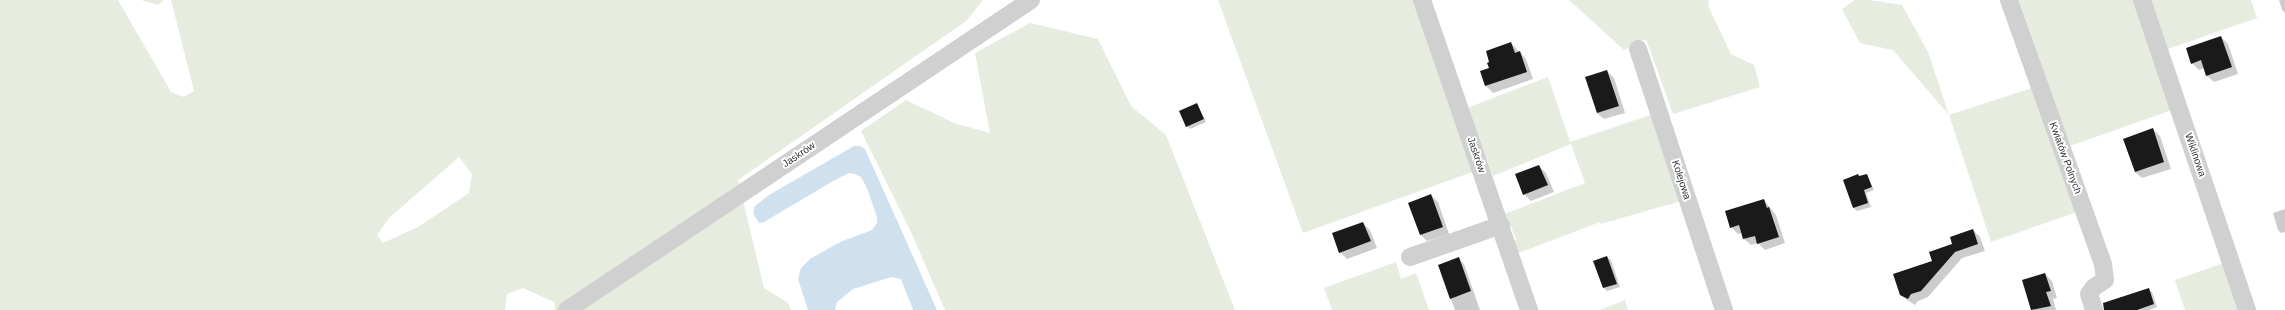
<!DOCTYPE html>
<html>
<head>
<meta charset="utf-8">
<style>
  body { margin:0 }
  canvas { display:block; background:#fff }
</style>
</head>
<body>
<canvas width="2285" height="310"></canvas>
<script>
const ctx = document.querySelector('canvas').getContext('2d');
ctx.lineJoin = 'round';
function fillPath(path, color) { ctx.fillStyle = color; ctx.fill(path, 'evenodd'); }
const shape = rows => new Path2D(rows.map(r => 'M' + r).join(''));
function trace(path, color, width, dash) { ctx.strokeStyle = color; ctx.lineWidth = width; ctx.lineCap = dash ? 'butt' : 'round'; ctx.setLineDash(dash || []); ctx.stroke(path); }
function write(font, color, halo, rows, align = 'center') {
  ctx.font = font + ' Helvetica,sans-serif'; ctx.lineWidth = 4; ctx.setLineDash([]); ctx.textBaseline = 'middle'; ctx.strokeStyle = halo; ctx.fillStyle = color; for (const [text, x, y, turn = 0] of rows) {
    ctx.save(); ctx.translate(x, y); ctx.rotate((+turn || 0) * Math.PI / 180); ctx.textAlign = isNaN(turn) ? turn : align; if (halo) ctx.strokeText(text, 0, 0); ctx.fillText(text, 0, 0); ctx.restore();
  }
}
const green = shape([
  [0,0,118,0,171,92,184,97,194,91,171,0,983,0,966,21,738,180,764,288,788,303,791,310,555,310,554,302,523,288,507,294,505,310,0,310],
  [459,157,472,174,469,193,418,227,383,243,377,235,389,218],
  [141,0,164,0,158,5],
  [1218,0,1420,0,1478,170,1303,233],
  [1569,0,1709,0,1708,6,1731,54,1754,65,1760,87,1673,114,1646,39,1624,50],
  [1855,0,1870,0,1902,5,1928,52,1949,115,2035,87,2077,212,1991,242,1949,115,1893,50,1860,43,1842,9],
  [2019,0,2135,0,2172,110,2070,146],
  [2151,0,2251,0,2257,18,2168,49],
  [1030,23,1098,39,1131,106,1166,135,1235,310,945,310,911,232,861,131,906,100,954,123,990,133,975,53],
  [1548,77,1570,142,1653,114,1681,201,1601,224,1600,222,1516,254,1512,245,1516,239,1511,227,1505,224,1502,215,1585,183,1571,144,1493,176,1467,108],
  [1396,262,1401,279,1416,273,1429,310,1332,310,1324,288],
  [2224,263,2240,310,2185,310,2175,280],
  [1625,300,1628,310,1600,310]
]);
const water = shape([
  [854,146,860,146,865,149,937,310,913,310,901,279,891,277,853,289,837,302,835,310,808,310,798,279,801,268,810,259,840,242,872,230,877,223,877,217,867,188,861,177,855,174,849,173,833,181,764,222,759,223,753,213,755,206,769,195]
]);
const shadow = shape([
  [2279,0,2285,0,2285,13,2282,10],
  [2221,37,2228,44,2238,74,2214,82,2207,76,2204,68,2199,70,2192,63],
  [1511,43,1526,59,1533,79,1493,93,1486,86,1481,72,1490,69],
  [1607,71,1614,78,1625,113,1604,119,1597,113],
  [1197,104,1206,122,1190,129,1187,126],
  [2153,129,2160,136,2171,169,2142,178,2135,172],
  [1539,166,1546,173,1554,192,1531,201,1524,194],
  [1867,175,1874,190,1866,193,1871,207,1857,211,1854,208,1844,180],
  [1431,195,1438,202,1449,234,1427,241,1421,235],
  [1764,200,1776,215,1785,243,1765,250,1758,243,1751,245,1744,239,1742,233,1738,234,1731,227],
  [2285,209,2285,232,2281,233,2278,230,2273,213],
  [1363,223,1370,230,1377,248,1347,259,1340,252],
  [1973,230,1980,237,1985,251,1962,258,1928,297,1918,301,1915,305,1900,295,1934,262],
  [1607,257,1611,260,1620,287,1607,291,1604,288,1595,261],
  [1459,259,1464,264,1480,310,1455,310,1439,266],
  [2045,274,2052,281,2057,298,2053,299,2056,310,2032,310,2023,281],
  [2148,289,2152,292,2157,307,2149,310,2113,310]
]);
const building = shape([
  [2221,36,2232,67,2206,76,2201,60,2191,64,2186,48],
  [1511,42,1515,53,1520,51,1527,72,1485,86,1480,71,1489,68,1487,63,1489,62,1486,51],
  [1607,70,1619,106,1597,113,1585,77],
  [1197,103,1204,119,1186,127,1179,111],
  [2153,128,2164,162,2135,172,2123,139],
  [1539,165,1548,185,1523,195,1515,174],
  [1858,174,1859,176,1867,174,1872,187,1864,190,1868,203,1853,208,1843,180],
  [1431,194,1443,227,1420,235,1408,203],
  [1764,199,1767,208,1769,207,1779,237,1757,244,1755,236,1743,239,1739,225,1730,228,1725,211],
  [1363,222,1371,241,1339,253,1332,233],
  [1973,229,1978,244,1955,252,1921,291,1911,294,1908,299,1900,295,1893,274,1932,261,1929,252,1952,244,1950,237],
  [1607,256,1617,284,1603,288,1593,261],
  [1459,257,1471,291,1450,299,1438,265],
  [2045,273,2051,291,2046,292,2051,306,2031,310,2022,280],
  [2149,288,2154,304,2137,310,2104,310,2103,303]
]);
const minor = shape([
  [1422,0,1529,310],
  [2009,0,2103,264,2105,280,2094,287,2089,294,2094,310],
  [2142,0,2247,310],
  [1638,49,1724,310],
  [1410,257,1501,225],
  [567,310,1031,0]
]);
const streetNames = [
  ["Jaskrów",799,155,-34],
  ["Jaskrów",1476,155,71],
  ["Wiklinowa",2195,155,71],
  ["Kwiatów Polnych",2065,158,70],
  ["Kolejowa",1681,180,72]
];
fillPath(green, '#e6ecdf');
fillPath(water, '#cfe1ee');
fillPath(shadow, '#0003');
fillPath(building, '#1a1a1a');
trace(minor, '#d0d0d0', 18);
write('10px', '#333', '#fff', streetNames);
</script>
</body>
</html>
